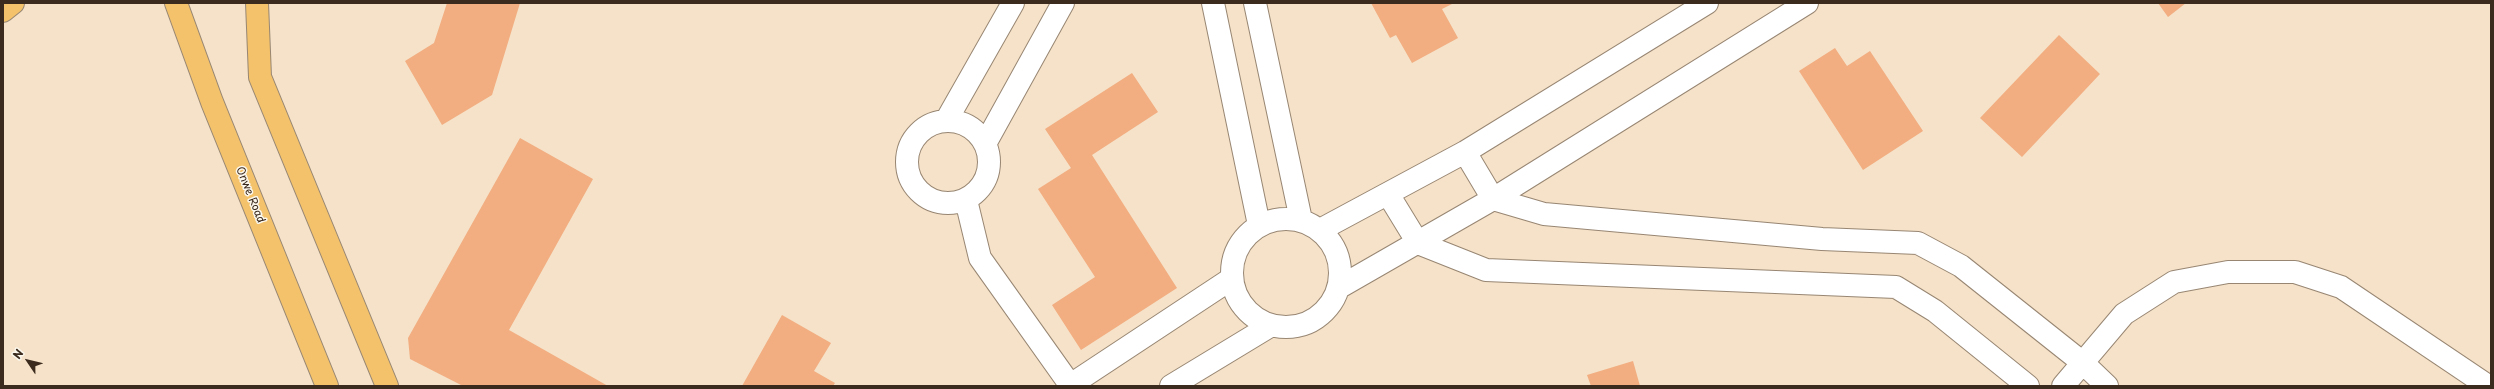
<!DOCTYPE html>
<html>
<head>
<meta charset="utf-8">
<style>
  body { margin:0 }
  #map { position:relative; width:2494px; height:389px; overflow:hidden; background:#f5e2c8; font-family:"Playpen Sans",sans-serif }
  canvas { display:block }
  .frame { position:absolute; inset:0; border:4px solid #3b2a1e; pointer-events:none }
  .north { position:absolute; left:8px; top:341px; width:40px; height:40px; -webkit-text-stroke:3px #fbf7ec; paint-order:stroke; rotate:305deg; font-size:11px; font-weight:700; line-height:16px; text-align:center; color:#3b2a1e }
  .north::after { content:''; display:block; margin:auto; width:14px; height:18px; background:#3b2a1e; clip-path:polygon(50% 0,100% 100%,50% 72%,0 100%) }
</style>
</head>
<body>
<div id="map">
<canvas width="2494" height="389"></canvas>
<div class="frame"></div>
<div class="north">N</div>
</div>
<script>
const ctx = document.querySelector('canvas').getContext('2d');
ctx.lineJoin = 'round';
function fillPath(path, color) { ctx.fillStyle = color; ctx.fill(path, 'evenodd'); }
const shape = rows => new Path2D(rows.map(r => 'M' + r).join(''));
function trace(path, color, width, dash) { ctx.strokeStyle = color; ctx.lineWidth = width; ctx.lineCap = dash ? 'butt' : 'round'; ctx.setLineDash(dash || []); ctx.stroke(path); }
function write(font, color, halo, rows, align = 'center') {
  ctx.font = font + ' "Playpen Sans",sans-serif'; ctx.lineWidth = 3; ctx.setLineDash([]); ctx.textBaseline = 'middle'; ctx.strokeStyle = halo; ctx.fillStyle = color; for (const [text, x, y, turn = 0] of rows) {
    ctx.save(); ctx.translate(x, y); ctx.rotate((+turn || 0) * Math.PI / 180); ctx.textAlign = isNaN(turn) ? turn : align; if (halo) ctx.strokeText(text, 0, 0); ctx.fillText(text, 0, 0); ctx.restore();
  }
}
const building = shape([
  [447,3,520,3,492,95,442,125,405,61,434,43],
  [1371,3,1454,3,1442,9,1458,38,1412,63,1396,35,1390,38],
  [2158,3,2186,3,2168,17],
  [2059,35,2100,74,2022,157,1980,118],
  [1835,48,1847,66,1870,51,1923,131,1863,170,1799,71],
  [1132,73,1158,112,1092,155,1177,288,1081,350,1052,305,1095,277,1038,189,1071,168,1045,129],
  [520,138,593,179,509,330,608,386,463,386,410,359,408,338],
  [782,315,831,343,814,371,835,383,833,386,742,386],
  [1633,361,1640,386,1591,386,1587,375]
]);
const minor = shape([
  [1213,3,1259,225],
  [1255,3,1301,220],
  '907 162a41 41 0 1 1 82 0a41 41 0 1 1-82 0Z',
  [946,121,1013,3],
  [985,144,1063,3],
  [1465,152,1493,199,1544,214,1822,239,1918,243,1961,266,2083,363,2107,386],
  [1388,194,1418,243,1486,270,1896,287,1935,311,2028,386],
  [966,200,980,258,1071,386],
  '1232 273a54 54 0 1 1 108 0a54 54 0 1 1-108 0Z',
  [1320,230,1465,152,1707,3],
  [1338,288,1493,199,1807,3],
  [1069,386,1231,279],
  [1171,386,1270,326],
  [2063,386,2124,314,2174,282,2228,272,2295,272,2341,287,2488,386]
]);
const major = shape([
  [176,3,212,102,327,386],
  [257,3,260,77,387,386],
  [3,11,13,3]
]);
const streetNames = [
  ["Onwe Road",250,195,68]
];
fillPath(building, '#f2ad80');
trace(minor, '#988673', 24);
trace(major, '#988673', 24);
trace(minor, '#fff', 22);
trace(major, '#f3c26a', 22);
write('11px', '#3b2a1e', '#fbf7ec', streetNames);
</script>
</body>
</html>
